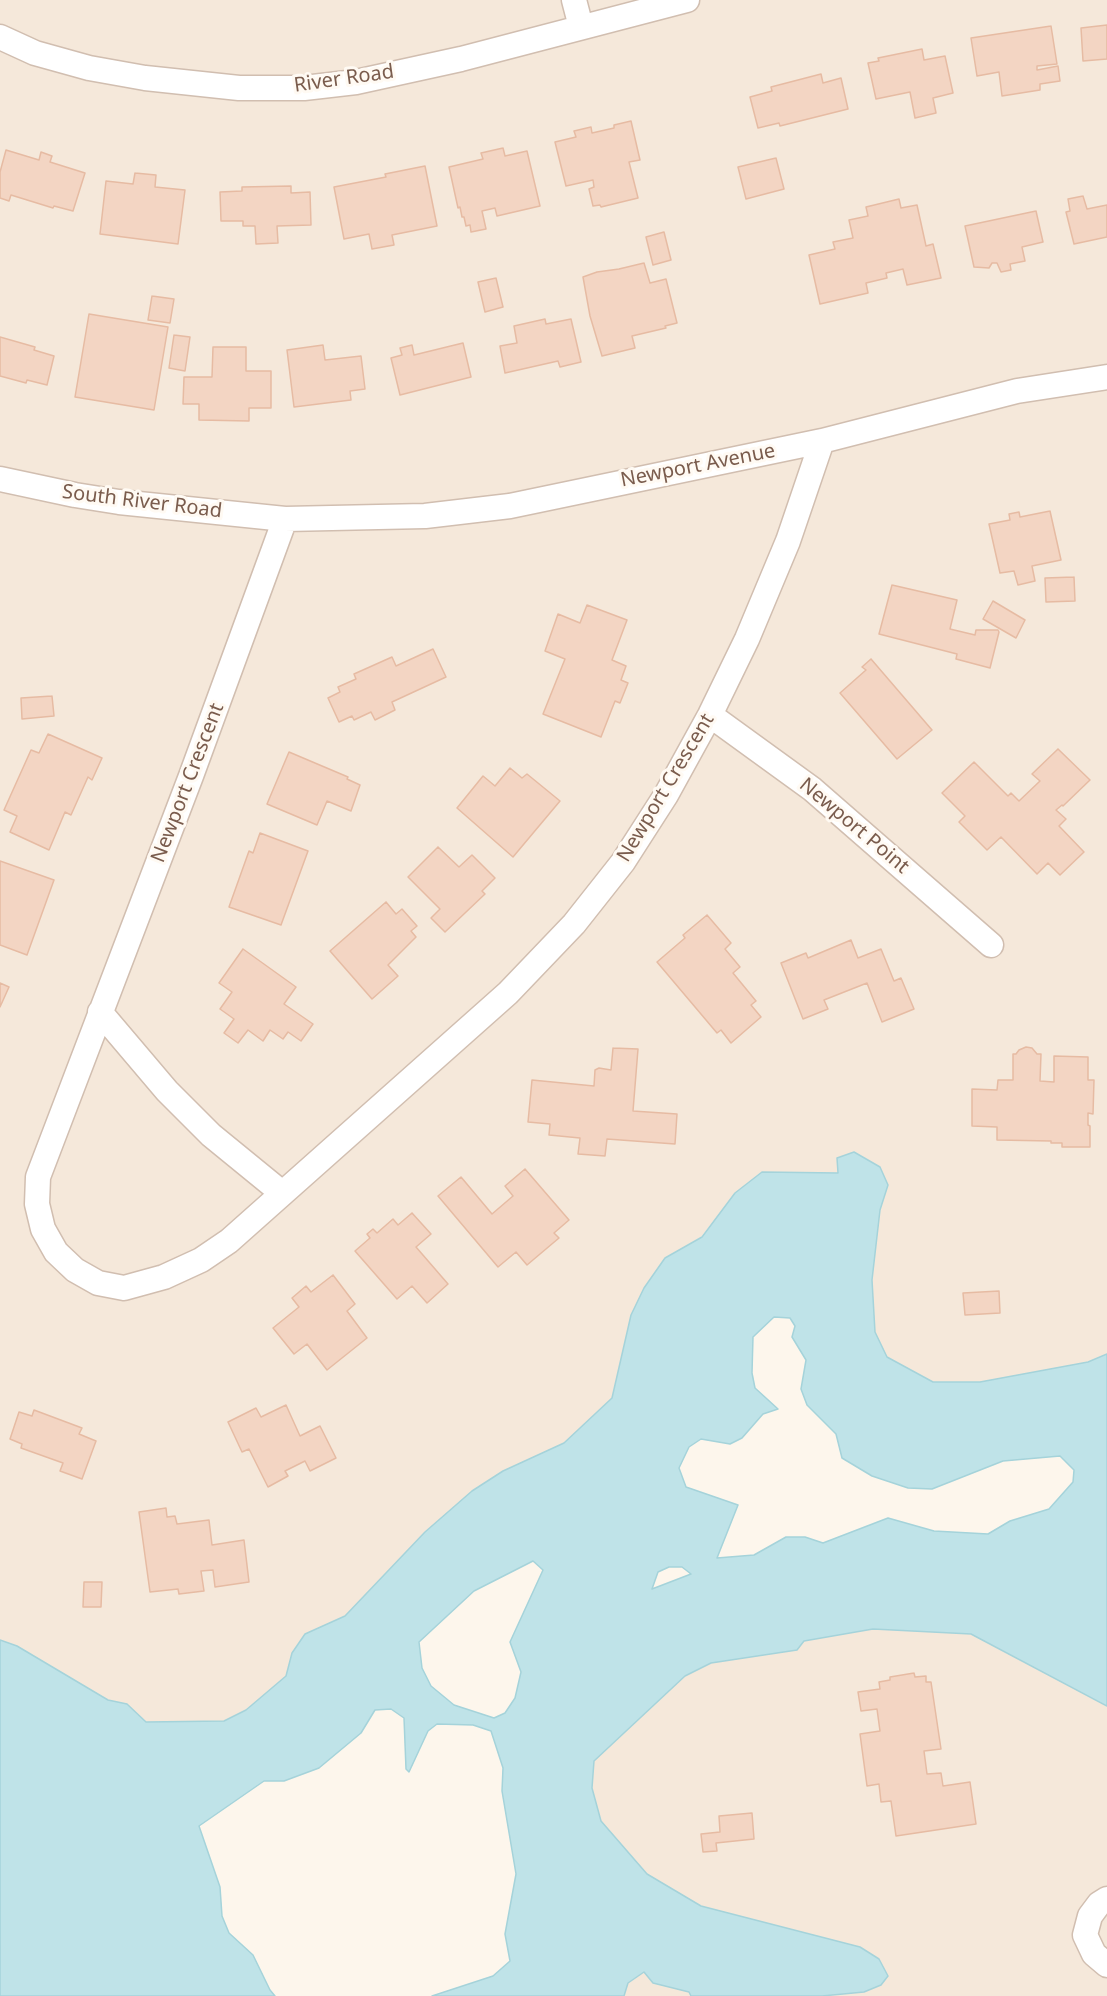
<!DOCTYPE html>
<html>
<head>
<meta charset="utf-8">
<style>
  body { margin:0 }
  canvas { display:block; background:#fdf6ec }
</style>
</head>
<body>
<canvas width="1107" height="1996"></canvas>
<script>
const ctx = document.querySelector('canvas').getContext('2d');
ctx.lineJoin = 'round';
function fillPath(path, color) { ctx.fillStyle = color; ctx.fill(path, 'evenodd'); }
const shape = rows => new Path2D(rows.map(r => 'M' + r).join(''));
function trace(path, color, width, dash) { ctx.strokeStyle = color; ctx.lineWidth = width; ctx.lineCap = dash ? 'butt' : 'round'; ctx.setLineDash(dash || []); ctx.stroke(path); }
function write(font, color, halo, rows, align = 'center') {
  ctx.font = font + ' "Noto Sans",sans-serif'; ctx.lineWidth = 6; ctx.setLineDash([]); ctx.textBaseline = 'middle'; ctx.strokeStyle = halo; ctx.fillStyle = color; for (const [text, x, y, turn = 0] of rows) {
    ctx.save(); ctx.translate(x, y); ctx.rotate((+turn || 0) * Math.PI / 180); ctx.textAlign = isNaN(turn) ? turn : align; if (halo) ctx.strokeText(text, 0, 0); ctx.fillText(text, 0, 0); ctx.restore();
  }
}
const residential = shape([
  [0,0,1107,0,1107,1354,1088,1362,980,1382,933,1382,887,1357,875,1332,872,1280,880,1210,888,1185,838,1173,762,1172,735,1193,701,1237,665,1258,644,1288,631,1315,613,1398,564,1443,503,1471,472,1491,425,1532,345,1616,305,1634,292,1653,286,1676,246,1710,224,1721,146,1722,127,1704,108,1700,17,1646,0,1640],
  [873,1629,971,1634,1107,1706,1107,1996,821,1996,864,1992,860,1947,701,1906,647,1874,601,1821,592,1788,594,1761,685,1676,711,1663,797,1650,804,1641],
  [644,1972,653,1983,689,1992,691,1996,624,1996,627,1983]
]);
const water = shape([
  [854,1152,880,1167,888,1185,880,1210,872,1280,875,1332,887,1357,933,1382,980,1382,1088,1362,1107,1354,1107,1706,971,1634,873,1629,804,1641,797,1650,711,1663,685,1676,594,1761,592,1788,601,1821,647,1874,701,1906,860,1947,879,1959,888,1976,881,1985,864,1992,822,1996,691,1996,689,1992,653,1983,644,1972,628,1983,624,1996,432,1996,493,1976,510,1961,505,1934,516,1874,502,1791,503,1768,491,1731,473,1725,437,1724,428,1731,409,1772,406,1769,404,1718,391,1709,375,1710,361,1733,319,1768,284,1781,264,1781,199,1826,220,1887,222,1916,229,1933,253,1955,270,1990,275,1996,0,1996,0,1640,17,1646,108,1700,127,1704,146,1722,224,1721,246,1710,286,1676,292,1653,305,1634,345,1616,425,1532,472,1491,503,1471,564,1443,612,1398,631,1315,644,1288,665,1258,702,1237,735,1193,762,1172,838,1173,837,1158,854,1152],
  [774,1317,790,1318,795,1326,792,1337,806,1360,801,1389,807,1405,836,1434,842,1458,872,1476,908,1488,932,1489,1003,1461,1060,1456,1074,1470,1073,1482,1049,1509,1010,1521,988,1534,934,1531,888,1518,823,1543,805,1537,786,1537,754,1555,717,1558,738,1505,686,1487,679,1468,689,1447,701,1439,730,1444,742,1438,763,1414,778,1409,755,1388,752,1373,753,1337,774,1317],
  [533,1561,543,1570,510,1642,521,1672,515,1698,505,1713,494,1718,454,1705,431,1686,422,1668,419,1642,474,1591,533,1561],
  [669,1567,682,1567,691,1574,652,1589,658,1572,669,1567]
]);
const building = shape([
  [1107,25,1107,59,1083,61,1081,28,1107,25],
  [1051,26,1057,64,1037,66,1037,70,1058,66,1060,81,1040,84,1040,90,1002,96,999,72,977,76,971,38,1051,26],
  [922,49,924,60,945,56,953,93,933,98,936,113,915,118,910,92,876,99,868,63,879,61,878,58,922,49],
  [821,74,823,83,841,78,848,109,780,126,779,123,758,128,750,97,772,91,771,87,821,74],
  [631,121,640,160,629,162,638,198,601,207,600,205,593,206,589,189,594,187,593,180,566,186,555,142,576,137,574,131,591,127,592,133,614,128,614,125,631,121],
  [503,148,505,156,527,151,540,206,497,216,495,208,482,211,486,229,471,232,470,225,466,226,464,217,462,217,460,207,458,208,449,167,483,159,481,153,503,148],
  [6,150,39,160,41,152,52,156,50,162,85,173,73,211,54,206,53,208,11,195,9,201,0,198,0,172,6,150],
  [776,158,784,189,746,199,738,167,776,158],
  [425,166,437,226,392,235,394,245,372,249,369,234,344,239,334,187,386,177,385,174,425,166],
  [135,173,156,175,155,187,185,190,178,244,100,234,106,181,133,184,135,173],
  [291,186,291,193,310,192,311,225,277,226,278,243,256,244,255,226,243,226,243,221,221,221,220,192,242,191,242,187,291,186],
  [1083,196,1087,209,1107,205,1107,237,1074,244,1066,212,1070,211,1068,199,1083,196],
  [899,199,901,208,917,205,926,246,933,244,941,278,907,285,903,269,886,273,887,278,866,283,868,293,820,304,809,255,835,249,833,242,853,238,849,220,868,216,866,207,899,199],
  [1036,211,1043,242,1022,247,1025,261,1010,264,1011,270,1001,272,997,263,992,263,989,268,974,267,965,226,1036,211],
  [664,232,671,260,653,265,646,237,664,232],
  [644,263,650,283,666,279,677,323,665,326,666,328,632,336,635,348,602,356,590,316,583,277,597,272,619,269,644,263],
  [496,278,503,307,485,312,478,282,496,278],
  [152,296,174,299,170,323,148,320,152,296],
  [89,314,168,327,154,410,75,397,89,314],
  [545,319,546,324,571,319,581,362,560,367,558,361,505,373,500,346,517,343,514,326,545,319],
  [174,335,190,337,185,371,169,368,174,335],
  [0,337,35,347,34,350,54,356,47,385,27,380,26,383,0,376,0,337],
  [463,343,471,377,400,395,391,358,402,355,400,348,412,345,414,355,463,343],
  [323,345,325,360,361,356,365,389,350,391,351,400,294,407,287,350,323,345],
  [213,347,246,347,246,371,271,371,271,408,249,408,249,421,199,420,199,404,183,404,184,377,212,377,213,347],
  [1050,511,1061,560,1032,566,1035,581,1018,585,1014,571,1000,573,989,524,1010,520,1009,514,1019,512,1020,517,1050,511],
  [1074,577,1075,601,1046,602,1045,578,1074,577],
  [892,585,957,600,950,629,975,635,976,630,998,630,999,632,990,668,956,659,957,654,879,634,892,585],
  [993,601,1025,620,1016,638,983,619,993,601],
  [587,605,627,620,612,660,626,666,621,680,628,683,620,703,615,701,601,737,543,714,565,659,545,651,558,614,580,623,587,605],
  [433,649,446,677,392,702,395,710,375,720,371,712,354,720,352,716,339,722,328,698,340,692,338,687,356,679,354,674,392,657,396,666,433,649],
  [871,659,932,730,897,759,840,693,866,670,862,667,871,659],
  [52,696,54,716,22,719,21,698,52,696],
  [48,734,102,758,92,780,88,777,71,815,65,812,49,850,10,832,17,816,4,810,31,750,39,753,48,734],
  [1058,749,1090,780,1063,806,1062,805,1056,810,1066,819,1059,826,1084,852,1060,875,1048,863,1037,874,1001,837,987,850,959,822,965,816,942,793,974,762,1008,796,1011,793,1019,801,1040,781,1032,774,1058,749],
  [289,752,348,777,347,779,360,785,351,811,327,801,317,825,267,804,289,752],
  [510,768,522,778,527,774,560,801,513,857,457,808,483,776,495,786,510,768],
  [260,833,308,851,281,925,229,907,249,851,253,853,260,833],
  [438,847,459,867,472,855,495,878,482,891,485,894,445,932,431,918,440,909,408,877,438,847],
  [0,861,54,880,27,955,0,945,0,861],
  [386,902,396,914,402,909,417,926,411,931,416,937,388,965,398,976,372,999,330,951,386,902],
  [707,915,731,943,725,949,740,967,733,973,756,1001,751,1005,761,1017,731,1043,721,1030,717,1033,657,962,685,938,683,935,707,915],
  [851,940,858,958,881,949,894,981,901,978,914,1009,882,1022,867,983,824,1000,828,1009,803,1019,781,963,806,953,808,958,851,940],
  [243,949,296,987,284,1004,313,1024,301,1041,288,1032,283,1039,270,1030,263,1041,248,1030,238,1043,224,1033,234,1019,220,1009,232,992,219,983,243,949],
  [0,983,9,987,0,1007,0,983],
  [1026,1047,1032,1048,1037,1054,1041,1054,1040,1081,1054,1082,1054,1056,1088,1057,1088,1080,1094,1080,1093,1114,1088,1113,1088,1125,1090,1126,1090,1147,1062,1147,1062,1143,1051,1143,1051,1141,997,1140,997,1127,972,1126,972,1089,997,1090,998,1080,1013,1080,1013,1054,1016,1054,1019,1050,1026,1047],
  [613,1048,638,1049,633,1111,677,1114,675,1144,607,1139,605,1156,578,1154,580,1138,549,1135,550,1124,528,1122,532,1080,594,1086,595,1070,599,1068,611,1070,613,1048],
  [525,1169,569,1220,554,1233,559,1238,527,1265,516,1252,498,1267,438,1196,461,1177,492,1214,513,1196,505,1186,525,1169],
  [412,1213,431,1234,416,1247,448,1284,427,1303,412,1286,397,1299,355,1251,370,1238,367,1234,373,1229,377,1233,393,1219,398,1225,412,1213],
  [333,1275,355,1304,347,1311,367,1338,327,1370,307,1344,294,1354,273,1328,299,1307,292,1298,306,1286,311,1292,333,1275],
  [999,1291,1000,1313,965,1315,963,1293,999,1291],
  [286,1405,300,1436,320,1426,336,1458,310,1471,305,1461,285,1471,288,1476,268,1487,249,1449,242,1452,228,1422,256,1408,261,1417,286,1405],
  [34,1410,82,1428,79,1434,96,1441,82,1479,60,1471,63,1463,21,1448,22,1444,10,1439,19,1412,32,1416,34,1410],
  [166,1508,167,1517,175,1516,177,1524,209,1520,212,1545,244,1540,249,1582,215,1587,213,1570,201,1571,204,1591,179,1594,178,1589,150,1592,139,1512,166,1508],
  [84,1582,102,1582,101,1607,83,1607,84,1582],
  [914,1673,915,1677,926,1676,926,1682,931,1682,941,1749,924,1751,927,1774,941,1773,943,1786,970,1782,976,1824,896,1836,891,1801,881,1802,879,1784,867,1786,860,1734,880,1731,877,1709,861,1711,858,1692,880,1689,879,1682,890,1680,890,1677,914,1673],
  [752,1813,754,1839,716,1843,717,1851,703,1852,701,1834,720,1832,719,1816,752,1813]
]);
const street = shape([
  [574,0,581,27],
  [0,37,35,53,89,68,145,78,239,88,304,88,356,82,461,59,687,0],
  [0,479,75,495,119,502,285,519,425,516,510,506,822,441,1017,391,1107,377],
  [285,519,191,776,38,1177,37,1204,43,1229,56,1252,75,1270,98,1283,124,1288,164,1277,201,1260,229,1241,508,993,574,924,623,862,666,795,710,715,747,639,788,541,822,441],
  [710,715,812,789,991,945],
  [100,1012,167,1091,211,1135,282,1193],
  [1107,1899,1099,1904,1090,1916,1085,1935,1094,1954,1107,1965]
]);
const streetNames = [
  ["River Road",344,79,-8],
  ["Newport Avenue",698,466,-11],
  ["South River Road",142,502,7],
  ["Newport Crescent",188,783,-69],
  ["Newport Crescent",666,788,-59],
  ["Newport Point",854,826,40]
];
fillPath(residential, '#f5e8da');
fillPath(water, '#bfe3e8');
trace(water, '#a5d3da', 1.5);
fillPath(building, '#f3d5c3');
trace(building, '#e6bba3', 1.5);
trace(street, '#d1beb0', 27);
trace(street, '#fff', 24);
write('20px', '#7a5c4d', '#fffaf3', streetNames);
</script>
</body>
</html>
